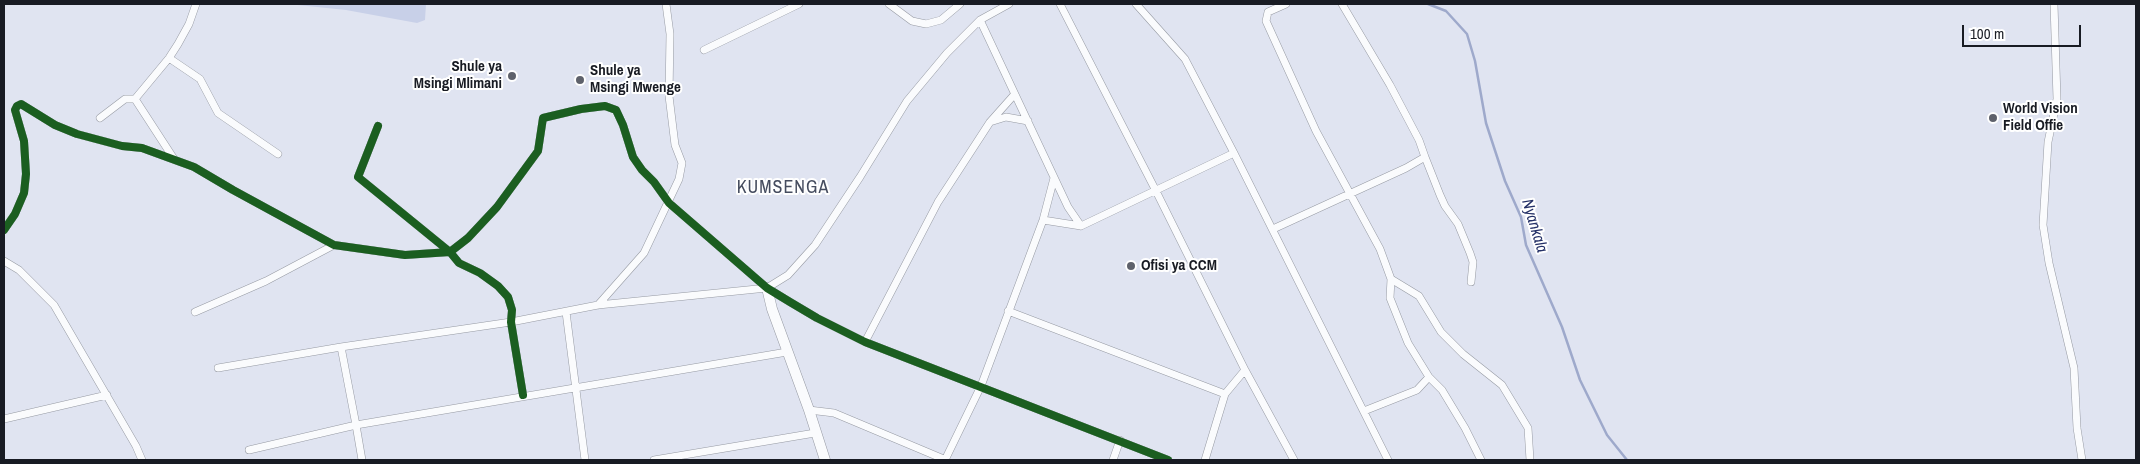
<!DOCTYPE html>
<html>
<head>
<meta charset="utf-8">
<style>
  body { margin:0 }
  #map { position:relative; width:2140px; height:464px; overflow:hidden; background:#e0e4f1; font-family:"Archivo Narrow",sans-serif }
  canvas { display:block }
  .frame { position:absolute; inset:0; border:5px solid #181b23; pointer-events:none }
  .scale { position:absolute; left:1962px; top:25px; width:119px; height:22px; box-sizing:border-box; border:2px solid #181b23; border-top:0; padding-left:6px; font-size:15px; line-height:18px; white-space:nowrap; color:#181b23; -webkit-text-stroke:4px #fff; paint-order:stroke }
</style>
</head>
<body>
<div id="map">
<canvas width="2140" height="464"></canvas>
<div class="frame"></div>
<div class="scale">100 m</div>
</div>
<script>
const ctx = document.querySelector('canvas').getContext('2d');
ctx.lineJoin = 'round';
function fillPath(path, color) { ctx.fillStyle = color; ctx.fill(path, 'evenodd'); }
const shape = rows => new Path2D(rows.map(r => 'M' + r).join(''));
function trace(path, color, width, dash) { ctx.strokeStyle = color; ctx.lineWidth = width; ctx.lineCap = dash ? 'butt' : 'round'; ctx.setLineDash(dash || []); ctx.stroke(path); }
function write(font, color, halo, rows, align = 'center') {
  ctx.font = font + ' "Archivo Narrow",sans-serif'; ctx.lineWidth = 4; ctx.setLineDash([]); ctx.textBaseline = 'middle'; ctx.strokeStyle = halo; ctx.fillStyle = color; for (const [text, x, y, turn = 0] of rows) {
    ctx.save(); ctx.translate(x, y); ctx.rotate((+turn || 0) * Math.PI / 180); ctx.textAlign = isNaN(turn) ? turn : align; if (halo) ctx.strokeText(text, 0, 0); ctx.fillText(text, 0, 0); ctx.restore();
  }
}
const green = shape([
  [288,4,426,4,425,20,417,23,346,10]
]);
const stream = shape([
  [1428,4,1446,11,1467,34,1475,61,1486,123,1505,181,1521,217,1526,245,1562,327,1580,380,1607,435,1627,460]
]);
const street = shape([
  [889,4,912,21,926,24,941,20,960,4],
  [1060,4,1156,191,1245,370,1294,460],
  [1136,4,1185,59,1234,153,1388,460],
  [1286,4,1268,12,1266,21,1316,131,1380,249,1391,279,1390,298,1408,343,1429,377,1442,390,1465,428,1481,460],
  [2054,4,2057,99,2048,142,2043,225,2049,263,2074,368,2077,428,2082,460],
  [980,20,1068,207,1081,226],
  [704,50,799,4],
  [169,58,200,79,218,113,278,154],
  [100,118,125,99,135,99],
  [990,122,1006,117,1028,121],
  [378,126,358,177,450,252,468,238,497,207,538,151,543,118,581,109,605,106,616,110,623,125,633,157,642,170,654,182,669,203,767,288,790,302,817,318,865,342,1168,460],
  [1425,157,1440,195,1445,206,1458,224,1470,253,1473,262,1471,282],
  [174,159,135,99,169,58,178,44,189,24,196,4],
  [1043,220,1081,226,1234,153],
  [1273,229,1406,168,1425,157,1419,140,1390,85,1342,4],
  [4,230,15,214,24,193,26,174,24,141,15,110,17,106,21,104,55,125,77,134,122,146,142,148,194,167,233,190,334,245,405,255,450,252,459,263,480,273,498,286,508,297,512,310,511,322,523,395],
  [4,261,19,270,54,305,136,446,142,460],
  [1391,279,1419,296,1441,332,1463,354,1502,385,1528,428,1530,460],
  [598,305,644,253,679,179,682,163,675,145,669,96,670,34,666,4],
  [1008,311,1225,394],
  [195,312,266,281,334,245],
  [566,312,585,460],
  [865,342,938,202,990,122,1014,95],
  [341,347,356,425,787,352],
  [218,368,341,347,511,322,598,305,767,288,788,275,815,245,860,177,907,101,947,53,980,20,1009,4],
  [809,410,834,413,946,460],
  [1364,411,1417,390,1429,377],
  [4,419,107,395],
  [249,450,356,425,362,460],
  [654,460,815,433],
  [945,460,981,386,1043,220,1054,178],
  [1113,460,1120,440],
  [1205,460,1225,394,1245,370]
]);
const secondary = shape([
  [767,288,772,309,809,410,825,460]
]);
const cycleway = shape([
  [378,126,358,177,450,252,468,238,497,207,538,151,543,118,581,109,605,106,616,110,623,125,633,157,642,170,654,182,669,203,767,288,790,302,817,318,865,342,1168,460],
  [4,230,15,214,24,193,26,174,24,141,15,110,17,106,21,104,55,125,77,134,122,146,142,148,194,167,233,190,334,245,405,255,450,252,459,263,480,273,498,286,508,297,512,310,511,322,523,395]
]);
const markers = [
  [512,76,5,"#5e616b"],
  [580,80,5,"#5e616b"],
  [1993,118,5,"#5e616b"],
  [1131,266,5,"#5e616b"]
];
const poiNames = [
  ["Shule ya",502,67,"right"],
  ["Msingi Mlimani",502,84,"right"],
  ["Shule ya",590,71],
  ["Msingi Mwenge",590,88],
  ["World Vision",2003,109],
  ["Field Offie",2003,126],
  ["Ofisi ya CCM",1141,266]
];
const waterNames = [
  ["Nyankala",1534,226,73]
];
const quarterNames = [
  ["KUMSENGA",783,188]
];
fillPath(green, '#c8d0e8');
trace(stream, '#9ea9cb', 2.5);
trace(street, '#969aa3', 8);
trace(secondary, '#969aa3', 11);
trace(street, '#fafbfd', 7);
trace(secondary, '#fafbfd', 10);
trace(cycleway, '#1b5e20', 8);
for (const [x, y, r, color] of markers) { const dot = new Path2D(); dot.arc(x, y, r, 0, 2 * Math.PI); ctx.fillStyle = color; ctx.fill(dot); trace(dot, '#fff', 2); }
write('bold 15px', '#181b23', '#fff', poiNames, 'left');
write('italic 16px', '#253167', '#fff', waterNames);
ctx.letterSpacing = '1px';
write('18px', '#454c5f', '#fff', quarterNames);
ctx.letterSpacing = '0px';
</script>
</body>
</html>
